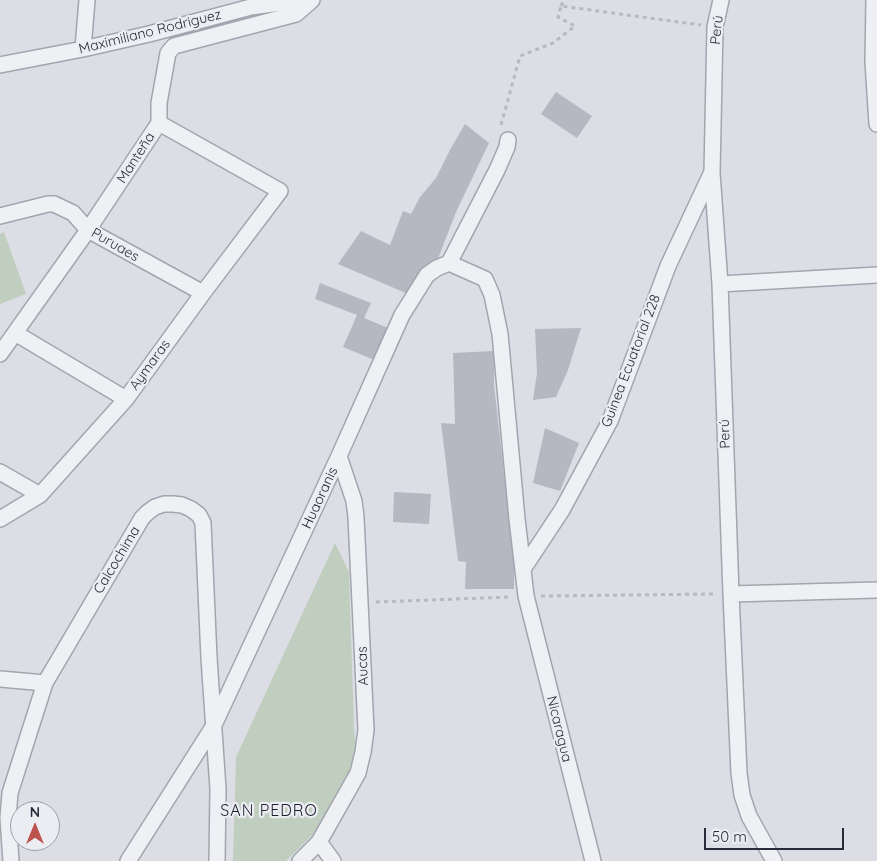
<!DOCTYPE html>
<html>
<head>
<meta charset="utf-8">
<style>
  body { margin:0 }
  #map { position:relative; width:877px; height:861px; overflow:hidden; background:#dddee5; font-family:Quicksand,sans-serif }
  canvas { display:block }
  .north { position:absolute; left:10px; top:801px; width:50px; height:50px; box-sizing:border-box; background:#ecedf3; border:1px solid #9e9fa9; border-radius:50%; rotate:0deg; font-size:14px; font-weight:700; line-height:20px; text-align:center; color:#282b39 }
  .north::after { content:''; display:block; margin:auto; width:18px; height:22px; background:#bd534f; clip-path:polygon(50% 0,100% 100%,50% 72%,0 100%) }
  .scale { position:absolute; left:704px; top:828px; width:140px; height:22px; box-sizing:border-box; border:2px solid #282b39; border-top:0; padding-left:6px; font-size:15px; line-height:18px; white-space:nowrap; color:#282b39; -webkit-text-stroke:4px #ecedf3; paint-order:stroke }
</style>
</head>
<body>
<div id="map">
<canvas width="877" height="861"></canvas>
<div class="north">N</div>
<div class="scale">50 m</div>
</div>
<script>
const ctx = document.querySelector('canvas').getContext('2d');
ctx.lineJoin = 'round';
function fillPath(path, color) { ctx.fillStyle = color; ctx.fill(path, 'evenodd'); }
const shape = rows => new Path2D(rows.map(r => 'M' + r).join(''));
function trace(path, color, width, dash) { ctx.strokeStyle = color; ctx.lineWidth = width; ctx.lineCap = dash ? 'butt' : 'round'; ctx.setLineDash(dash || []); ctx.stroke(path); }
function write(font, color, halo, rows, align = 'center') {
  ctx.font = font + ' Quicksand,sans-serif'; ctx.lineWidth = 4.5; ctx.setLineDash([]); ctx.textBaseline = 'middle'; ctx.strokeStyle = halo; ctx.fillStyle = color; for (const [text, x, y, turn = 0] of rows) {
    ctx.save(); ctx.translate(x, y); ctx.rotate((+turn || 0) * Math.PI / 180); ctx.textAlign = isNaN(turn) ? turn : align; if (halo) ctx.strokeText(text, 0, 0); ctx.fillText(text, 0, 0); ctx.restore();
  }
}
const green = shape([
  [4,232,26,294,0,304,0,234],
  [335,543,349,572,354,727,357,767,329,819,286,861,233,861,236,757]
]);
const building = shape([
  [556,92,592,116,577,138,541,114],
  [465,124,489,143,456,212,436,264,418,275,408,294,338,264,361,231,390,245,403,211,411,214,420,197,436,178,451,148],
  [320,283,371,303,364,318,393,330,379,362,343,347,357,315,315,299],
  [581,328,568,370,556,397,533,400,537,373,535,329],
  [494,351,494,385,514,562,514,589,465,589,466,562,458,561,441,423,455,424,453,353],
  [545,428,579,443,560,491,533,483],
  [394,492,431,494,429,524,393,522]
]);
const path = shape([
  [561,6,564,0],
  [501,125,520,56,553,43,575,26,558,17,561,6,701,25],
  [541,596,715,594],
  [376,602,510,597]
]);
const minor = shape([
  [721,0,715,27,712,173,720,284,731,594,739,773,742,795,749,816,774,861],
  [874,0,873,62,877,124],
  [83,49,87,0],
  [0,65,83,49,149,34,251,7,301,0],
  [0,216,48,204,54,204,73,213,88,230,203,293],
  [449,263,485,279,492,295,500,334,517,519,526,596,593,861],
  [720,284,877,275],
  [15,333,126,399],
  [0,354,88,230,159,123,159,103,168,53,174,46,296,14,312,0],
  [0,472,40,495],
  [0,519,40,495,126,399,203,293,280,191,159,123],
  [523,569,562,510,610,421,668,266,711,174],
  [731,594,877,590],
  [0,679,45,683],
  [319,842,333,861],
  [11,861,8,818,10,793,45,683,142,518,148,512,155,507,164,504,173,504,182,505,191,509,199,515,203,523,209,658,218,789,217,861],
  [128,861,213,727,339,456,402,315,427,275,437,268,449,263,497,170,507,147,508,140],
  [300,861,319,842,358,773,363,752,366,730,356,517,354,501,339,456]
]);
const streetNames = [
  ["Perú",717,30,-84],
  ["Maximiliano Rodriguez",150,32,-14],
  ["Manteña",136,158,-57],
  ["Puruaes",115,245,30],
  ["Guinea Ecuatorial 228",631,361,-69],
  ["Aymaras",150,365,-54],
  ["Perú",725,434,-92],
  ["Huaoranis",320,498,-65],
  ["Calcochima",117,560,-59],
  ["Aucas",363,666,-92],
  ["Nicaragua",559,729,76]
];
const quarterNames = [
  ["SAN PEDRO",269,811]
];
fillPath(green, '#c0cebf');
fillPath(building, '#b5b7c1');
trace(minor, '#a3a5ae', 18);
trace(path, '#b7b9c0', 3, [4, 4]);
trace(minor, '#eff0f4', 15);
write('14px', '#282b39', '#ecedf3', streetNames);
ctx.letterSpacing = '1px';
write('16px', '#1a1d2a', '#ecedf3', quarterNames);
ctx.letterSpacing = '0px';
</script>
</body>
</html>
